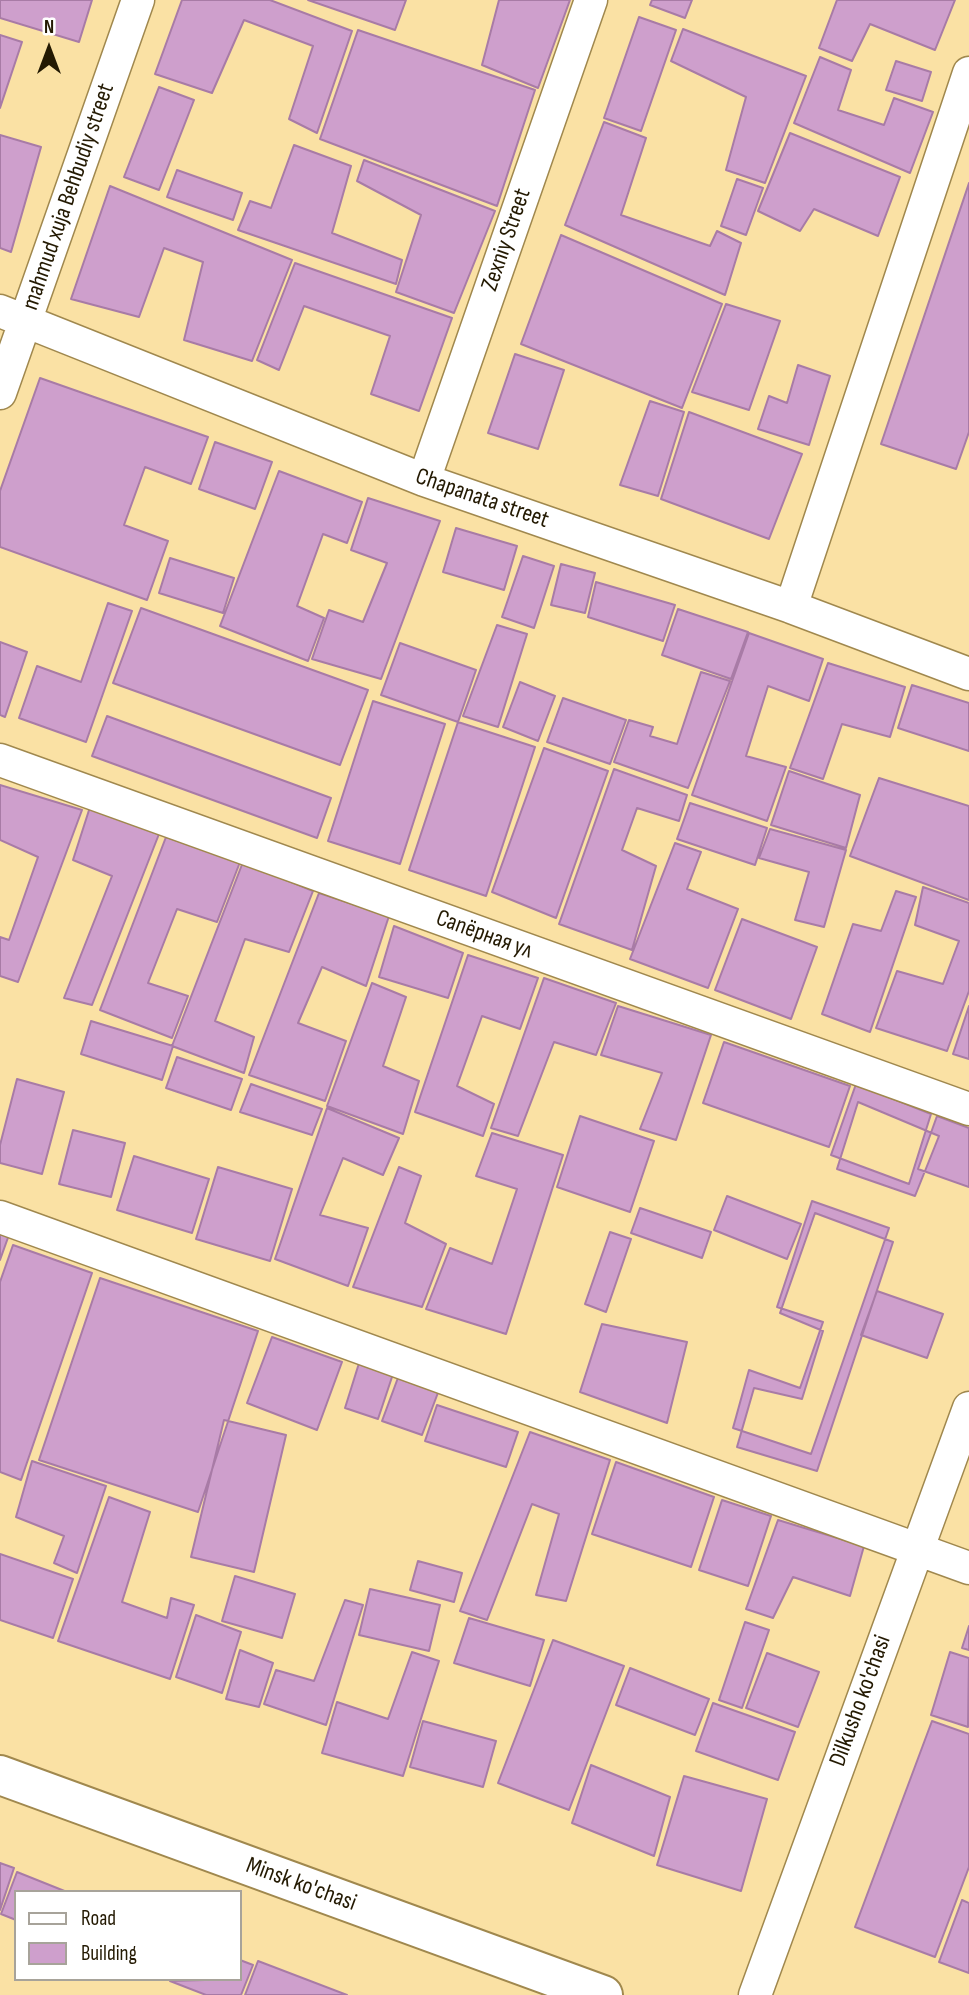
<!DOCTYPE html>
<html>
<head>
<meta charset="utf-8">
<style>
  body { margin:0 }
  #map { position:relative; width:969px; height:1995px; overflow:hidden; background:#fae1a4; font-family:"Sofia Sans Condensed",sans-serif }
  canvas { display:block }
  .legend { position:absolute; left:14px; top:1890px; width:228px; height:91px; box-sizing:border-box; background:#fff; border:2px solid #a7a39a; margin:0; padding:9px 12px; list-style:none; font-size:21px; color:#241a03 }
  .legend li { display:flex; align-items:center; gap:14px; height:35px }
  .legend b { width:35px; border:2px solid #a7a39a }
  .north { position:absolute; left:14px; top:14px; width:70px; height:70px; -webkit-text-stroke:5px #fff; paint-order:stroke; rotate:0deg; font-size:19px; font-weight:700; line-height:28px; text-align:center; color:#241a03 }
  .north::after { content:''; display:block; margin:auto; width:24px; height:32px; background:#241a03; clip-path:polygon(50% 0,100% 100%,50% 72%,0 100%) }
</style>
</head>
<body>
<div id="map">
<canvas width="969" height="1995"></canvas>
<ul class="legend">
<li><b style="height:9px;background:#fff"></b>Road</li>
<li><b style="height:19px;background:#ce9fcc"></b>Building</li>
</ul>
<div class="north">N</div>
</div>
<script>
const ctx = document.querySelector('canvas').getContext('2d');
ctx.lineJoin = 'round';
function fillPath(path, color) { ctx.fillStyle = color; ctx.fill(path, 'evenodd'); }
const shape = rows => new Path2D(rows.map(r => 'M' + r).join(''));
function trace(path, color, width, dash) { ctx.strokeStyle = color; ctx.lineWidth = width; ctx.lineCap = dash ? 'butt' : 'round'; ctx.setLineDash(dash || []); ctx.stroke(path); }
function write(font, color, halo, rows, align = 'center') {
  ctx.font = font + ' "Sofia Sans Condensed",sans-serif'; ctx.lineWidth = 7; ctx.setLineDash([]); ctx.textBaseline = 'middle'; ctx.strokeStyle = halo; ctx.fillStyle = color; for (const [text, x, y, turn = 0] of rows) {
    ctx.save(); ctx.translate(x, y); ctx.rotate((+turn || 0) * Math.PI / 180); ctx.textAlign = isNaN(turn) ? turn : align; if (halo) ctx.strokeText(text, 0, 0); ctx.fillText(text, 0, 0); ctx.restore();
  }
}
const building = shape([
  [0,0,92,0,79,42,0,18,0,0],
  [182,0,270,0,352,31,317,133,289,119,313,46,244,20,212,93,155,74,182,0],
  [308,0,406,0,395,30,308,0],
  [499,0,570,0,538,88,482,65,499,0],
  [652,0,692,0,685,18,650,5,652,0],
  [837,0,955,0,935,50,870,24,852,61,819,48,837,0],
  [639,17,676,30,641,131,604,118,639,17],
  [683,29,806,76,765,183,726,170,746,97,671,61,683,29],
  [358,30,535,90,497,206,320,139,358,30],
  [0,35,22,42,0,108,0,35],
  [820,57,851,70,838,110,884,125,894,98,933,112,910,173,794,123,820,57],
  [896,61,931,72,922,101,886,90,896,61],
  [159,87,194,100,159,190,124,177,159,87],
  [604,122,646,138,621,215,710,246,717,231,741,243,725,295,565,225,604,122],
  [790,133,900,177,878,236,814,209,800,231,758,211,790,133],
  [0,135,41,147,11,252,0,248,0,135],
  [294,145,351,166,332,233,402,260,396,284,238,230,250,201,271,208,294,145],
  [364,160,495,211,454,313,396,292,421,215,357,181,364,160],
  [177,170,242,193,233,220,167,197,177,170],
  [737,179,763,188,746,235,721,226,737,179],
  [969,183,969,432,956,469,881,444,969,183],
  [110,186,292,260,252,361,184,340,203,262,164,248,139,317,71,299,110,186],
  [561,235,722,304,682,408,521,344,561,235],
  [295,263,452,318,419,411,371,394,390,336,304,306,279,370,257,360,295,263],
  [726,304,780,321,749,410,692,392,726,304],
  [515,354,564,370,538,449,488,433,515,354],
  [798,365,830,376,809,445,758,429,769,396,787,403,798,365],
  [40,378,208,437,191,484,145,467,124,525,168,541,147,600,0,547,0,491,40,378],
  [650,401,684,412,658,496,620,485,650,401],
  [689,412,802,454,769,539,661,499,689,412],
  [215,442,272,462,255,509,199,489,215,442],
  [279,471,362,502,347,543,323,534,297,606,324,618,308,661,220,626,279,471],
  [368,498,440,521,381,679,312,659,329,610,363,622,387,563,351,550,368,498],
  [456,528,517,546,504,590,443,572,456,528],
  [523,556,554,566,534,628,502,617,523,556],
  [170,558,234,578,223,613,159,593,170,558],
  [561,564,595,573,585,613,551,605,561,564],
  [596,582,675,605,663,641,588,617,596,582],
  [108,603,132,611,86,742,19,718,37,666,81,682,108,603],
  [141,608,368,690,340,765,113,683,141,608],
  [678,609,748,632,731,679,662,655,678,609],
  [497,625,527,634,498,727,463,716,497,625],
  [749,633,823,659,809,701,768,686,746,756,786,767,767,821,692,795,749,633],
  [0,642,27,652,5,717,0,715,0,642],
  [400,643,476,670,458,722,381,695,400,643],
  [828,663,905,687,890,737,842,724,823,779,790,768,828,663],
  [701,672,730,681,688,788,614,762,629,720,653,727,650,736,677,744,701,672],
  [520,682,555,696,538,741,503,727,520,682],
  [912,685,969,703,969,751,898,728,912,685],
  [563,698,626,720,610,764,547,742,563,698],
  [373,701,445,724,400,864,328,841,373,701],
  [107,716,331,798,317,838,92,756,107,716],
  [458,722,535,747,486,896,409,870,458,722],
  [544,748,608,771,556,918,492,892,544,748],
  [614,769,687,795,679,821,637,808,622,850,656,866,632,950,559,924,614,769],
  [789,771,860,795,846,848,771,825,789,771],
  [879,778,969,806,969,900,850,856,879,778],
  [0,785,82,810,18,982,0,976,0,937,9,940,38,857,0,840,0,785],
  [690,803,767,828,755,865,677,839,690,803],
  [90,807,159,834,92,1005,64,998,112,876,73,860,90,807],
  [770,829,846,850,824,927,795,920,809,872,759,858,770,829],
  [166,837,240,862,217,922,177,909,148,983,188,996,172,1038,100,1010,166,837],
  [675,843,701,852,687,889,738,909,708,988,630,959,675,843],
  [243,862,313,891,289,952,245,939,215,1021,254,1037,244,1073,172,1046,243,862],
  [923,887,969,903,969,991,947,1051,876,1028,897,971,943,984,959,941,915,925,923,887],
  [896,891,916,897,870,1032,822,1014,853,924,881,931,896,891],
  [319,893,389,916,366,986,322,967,298,1023,346,1041,325,1101,249,1075,319,893],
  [742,919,817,947,791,1019,715,990,742,919],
  [394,926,463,953,448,998,379,977,394,926],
  [468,955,538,978,520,1029,482,1016,457,1086,494,1104,483,1136,415,1112,468,955],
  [544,978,616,1003,596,1055,554,1042,518,1136,491,1128,544,978],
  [372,983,406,997,383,1066,419,1081,403,1134,327,1106,372,983],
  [618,1006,711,1035,676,1140,640,1129,662,1073,601,1055,618,1006],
  [969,1006,969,1059,953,1054,969,1006],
  [91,1021,173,1046,162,1080,81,1054,91,1021],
  [724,1042,850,1086,829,1147,703,1103,724,1042],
  [177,1057,242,1079,231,1110,166,1088,177,1057],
  [17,1079,64,1092,42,1174,0,1163,0,1145,17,1079],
  [251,1084,322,1109,312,1135,240,1112,251,1084],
  [856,1084,931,1114,909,1184,831,1155,856,1084],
  [858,1102,939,1136,915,1196,837,1169,858,1102],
  [327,1108,399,1138,383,1175,343,1158,320,1215,368,1228,348,1286,275,1259,327,1108],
  [580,1116,654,1141,630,1212,557,1187,580,1116],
  [937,1116,969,1128,969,1187,918,1169,937,1116],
  [73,1130,125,1143,111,1197,59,1184,73,1130],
  [492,1133,563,1155,506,1334,426,1309,450,1248,492,1264,517,1189,476,1176,492,1133],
  [134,1156,209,1179,192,1233,117,1210,134,1156],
  [218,1167,292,1189,270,1261,196,1239,218,1167],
  [399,1167,421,1176,405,1223,446,1244,422,1307,353,1287,399,1167],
  [727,1196,801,1224,787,1259,714,1230,727,1196],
  [812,1201,889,1228,811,1454,733,1428,749,1370,800,1388,823,1322,777,1307,812,1201],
  [640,1208,711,1232,702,1258,631,1233,640,1208],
  [815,1213,893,1242,817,1471,737,1447,754,1388,802,1399,823,1331,780,1313,815,1213],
  [0,1229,10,1232,0,1260,0,1229],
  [610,1232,631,1239,606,1312,585,1304,610,1232],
  [13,1245,92,1273,21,1480,0,1472,0,1282,13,1245],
  [100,1278,258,1331,198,1512,39,1460,100,1278],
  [877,1291,943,1314,927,1358,861,1335,877,1291],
  [602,1324,687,1342,667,1423,580,1392,602,1324],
  [272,1337,342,1362,317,1430,247,1403,272,1337],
  [360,1360,394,1371,378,1419,345,1408,360,1360],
  [399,1375,439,1390,422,1435,382,1421,399,1375],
  [437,1405,518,1432,506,1467,425,1441,437,1405],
  [224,1420,286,1435,254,1572,191,1557,224,1420],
  [530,1432,610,1460,566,1601,536,1595,559,1514,532,1504,487,1620,460,1611,530,1432],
  [32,1461,106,1486,77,1573,54,1563,64,1536,16,1517,32,1461],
  [616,1462,714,1497,691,1567,592,1534,616,1462],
  [109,1497,150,1512,122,1602,167,1618,171,1598,194,1605,170,1679,58,1641,109,1497],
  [722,1500,771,1516,748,1586,699,1570,722,1500],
  [778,1520,864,1546,850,1596,793,1577,773,1618,746,1609,778,1520],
  [0,1554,73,1579,53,1638,0,1620,0,1554],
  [418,1561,462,1573,454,1602,410,1590,418,1561],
  [235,1576,295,1594,282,1638,222,1621,235,1576],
  [370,1589,440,1605,429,1651,359,1635,370,1589],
  [345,1600,363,1605,326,1725,264,1704,276,1670,314,1681,345,1600],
  [196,1615,241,1632,222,1693,176,1677,196,1615],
  [469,1618,544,1640,530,1686,454,1663,469,1618],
  [745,1622,769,1630,742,1708,719,1700,745,1622],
  [969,1626,969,1650,962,1648,969,1626],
  [553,1640,624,1666,569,1810,498,1783,553,1640],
  [240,1650,273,1663,259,1707,226,1699,240,1650],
  [412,1652,439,1661,403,1776,322,1753,337,1702,388,1719,412,1652],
  [950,1652,969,1658,968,1727,931,1715,950,1652],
  [767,1653,819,1672,798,1727,746,1708,767,1653],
  [630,1668,709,1699,695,1735,616,1705,630,1668],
  [713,1703,795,1732,778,1780,696,1751,713,1703],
  [423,1721,496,1741,483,1787,410,1767,423,1721],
  [932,1721,969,1734,969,1867,935,1957,855,1927,932,1721],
  [591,1765,670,1797,654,1856,572,1823,591,1765],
  [684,1776,767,1799,741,1891,657,1865,684,1776],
  [0,1863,14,1868,0,1910,0,1863],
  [17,1872,67,1892,16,1892,16,1920,1,1914,17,1872],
  [962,1900,969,1903,969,1973,939,1962,962,1900],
  [240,1960,253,1965,241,1995,206,1995,170,1981,240,1979,240,1960],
  [258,1961,347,1995,245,1995,258,1961]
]);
const street = shape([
  [0,311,424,480,791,607,969,674],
  [0,393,138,0],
  [424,480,591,0],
  [791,607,969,73],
  [0,760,969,1109],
  [0,1217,969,1568],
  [755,1995,969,1408]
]);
const secondary = shape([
  [0,1775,603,1995]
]);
const streetNames = [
  ["mahmud xuja Behbudiy street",69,197,-71],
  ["Zexniy Street",507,240,-71],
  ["Chapanata street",482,499,19],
  ["Сапёрная ул",484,935,20],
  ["Dilkusho ko'chasi",861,1701,-70],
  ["Minsk ko'chasi",301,1885,20]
];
fillPath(building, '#ce9fcc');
trace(building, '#a87ba6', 2);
trace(street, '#a0884e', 35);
trace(secondary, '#a0884e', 42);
trace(street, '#fff', 32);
trace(secondary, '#fff', 38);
write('24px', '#241a03', '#fff', streetNames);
</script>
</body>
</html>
